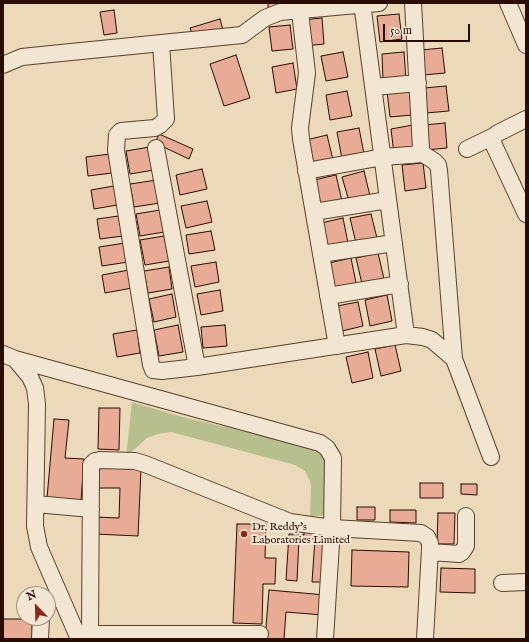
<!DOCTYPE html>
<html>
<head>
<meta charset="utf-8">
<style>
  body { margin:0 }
  #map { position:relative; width:529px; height:642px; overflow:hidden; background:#ebd9ba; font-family:"IM FELL English",serif }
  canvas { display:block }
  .frame { position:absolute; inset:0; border:4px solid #280d00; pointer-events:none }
  .north { position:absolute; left:16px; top:586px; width:40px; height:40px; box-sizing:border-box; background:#f2e6d2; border:1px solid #a18f7e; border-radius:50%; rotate:337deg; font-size:11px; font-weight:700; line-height:16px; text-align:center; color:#280d00 }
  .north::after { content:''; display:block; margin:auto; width:14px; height:18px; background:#8f2418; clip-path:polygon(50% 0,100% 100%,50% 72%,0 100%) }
  .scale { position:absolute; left:383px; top:24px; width:87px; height:18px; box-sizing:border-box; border:2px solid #280d00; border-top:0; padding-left:5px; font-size:12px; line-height:14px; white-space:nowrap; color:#280d00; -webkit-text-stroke:3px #f2e6d2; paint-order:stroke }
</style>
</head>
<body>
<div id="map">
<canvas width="529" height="642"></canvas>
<div class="frame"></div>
<div class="north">N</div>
<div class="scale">50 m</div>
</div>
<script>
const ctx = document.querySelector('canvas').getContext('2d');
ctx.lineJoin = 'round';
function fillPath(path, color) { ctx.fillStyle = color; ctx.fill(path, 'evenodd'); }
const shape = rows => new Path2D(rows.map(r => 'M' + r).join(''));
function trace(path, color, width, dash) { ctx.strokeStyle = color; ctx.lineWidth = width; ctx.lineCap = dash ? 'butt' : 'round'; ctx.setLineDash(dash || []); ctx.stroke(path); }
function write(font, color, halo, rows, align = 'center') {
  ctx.font = font + ' "IM FELL English",serif'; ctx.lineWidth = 4; ctx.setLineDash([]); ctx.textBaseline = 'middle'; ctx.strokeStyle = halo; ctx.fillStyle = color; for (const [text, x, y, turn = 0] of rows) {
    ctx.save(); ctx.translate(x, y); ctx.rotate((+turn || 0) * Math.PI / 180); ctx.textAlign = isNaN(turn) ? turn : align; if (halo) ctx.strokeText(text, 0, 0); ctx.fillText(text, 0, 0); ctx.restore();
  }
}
const green = shape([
  [132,402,182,417,297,443,311,448,320,452,325,458,330,515,310,516,311,487,310,481,305,471,295,465,171,432,158,434,147,438,126,457]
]);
const building = shape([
  [268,3,290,3,291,6,268,8,268,3],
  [114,10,117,33,104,35,100,12,114,10],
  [399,14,402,39,380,42,377,16,399,14],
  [322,18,324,44,304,46,302,20,322,18],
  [220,19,223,30,194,39,190,28,220,19],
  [290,25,293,49,272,51,269,27,290,25],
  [442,48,445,73,423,75,421,50,442,48],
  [343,52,348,77,326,81,321,56,343,52],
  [404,52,406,80,383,81,382,54,404,52],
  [236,55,250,98,224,106,210,64,236,55],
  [293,63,297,89,276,93,272,67,293,63],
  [446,86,449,111,426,113,424,88,446,86],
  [409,88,412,115,390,117,387,91,409,88],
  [347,91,352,116,330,120,326,95,347,91],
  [445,123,447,148,426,150,424,125,445,123],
  [413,125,416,151,394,154,391,129,413,125],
  [359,128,364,154,342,159,337,132,359,128],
  [159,134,193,149,189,159,155,143,159,134],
  [327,135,333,160,312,165,306,140,327,135],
  [150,147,154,170,130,174,126,151,150,147],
  [110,154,112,173,88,176,86,157,110,154],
  [423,163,426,188,405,191,402,165,423,163],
  [202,169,207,189,180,195,176,175,202,169],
  [364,171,370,196,349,201,342,177,364,171],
  [336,175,342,201,320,206,314,180,336,175],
  [157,180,160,203,134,207,130,184,157,180],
  [114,186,117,205,94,209,91,190,114,186],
  [207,201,212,222,186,228,181,206,207,201],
  [160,210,164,232,140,236,136,214,160,210],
  [371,214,377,238,356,243,350,218,371,214],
  [119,216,123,236,100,239,97,219,119,216],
  [343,218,348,243,327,248,321,223,343,218],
  [211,231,215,250,189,254,186,235,211,231],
  [164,236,169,261,145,265,140,240,164,236],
  [125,243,128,262,102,266,99,247,125,243],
  [378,253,384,279,362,284,356,258,378,253],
  [351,258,356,283,335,288,329,263,351,258],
  [216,262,219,282,195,287,191,266,216,262],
  [169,267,172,289,148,293,144,271,169,267],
  [129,270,132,288,105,293,102,275,129,270],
  [220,290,223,311,201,315,197,294,220,290],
  [172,294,176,317,154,322,149,299,172,294],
  [387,295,392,321,370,326,365,300,387,295],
  [358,302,363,326,342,331,337,306,358,302],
  [178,325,183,352,159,356,154,330,178,325],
  [225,325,227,346,203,348,201,327,225,325],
  [137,330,140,353,117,357,113,334,137,330],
  [395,345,401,371,381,376,375,349,395,345],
  [368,352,373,378,352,383,346,357,368,352],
  [99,408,120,408,119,450,98,449,99,408],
  [54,419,69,420,65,458,84,459,81,501,47,498,54,419],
  [97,468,141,469,138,536,95,534,95,517,119,518,120,488,96,488,97,468],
  [420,483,443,483,443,498,420,498,420,483],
  [461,484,477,484,477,495,461,494,461,484],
  [357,507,375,507,375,520,357,520,357,507],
  [390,510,416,510,416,523,390,522,390,510],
  [438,513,455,513,454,544,437,544,438,513],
  [237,524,266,524,265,558,276,558,275,584,263,584,262,624,233,623,237,524],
  [304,526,315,527,315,536,326,537,324,582,312,582,315,539,299,538,297,581,286,580,289,534,304,535,304,526],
  [352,550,409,552,408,587,351,586,352,550],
  [441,568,475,569,475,593,440,592,441,568],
  [269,590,325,595,323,615,286,612,284,639,265,639,269,590],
  [3,619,32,619,32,639,3,639,3,619]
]);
const minor = shape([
  [299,3,307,73,300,128,301,139,337,346],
  [362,3,406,335],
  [413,3,421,149,423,154,434,161,438,165,439,170,454,359],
  [508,3,526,45],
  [161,43,166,119,160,125,155,128,121,131,117,135,116,150,151,365,153,370,162,371,197,367,406,335,423,337,432,340,454,359,491,457],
  [3,65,22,57,51,54,232,36,242,35,265,18,280,12,379,3],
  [374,87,418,83],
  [526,119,498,133,494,136,492,141,526,214],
  [156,148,197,367],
  [467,149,494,136],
  [306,171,383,157,423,154],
  [314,212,388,200],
  [321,254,394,243],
  [328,296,400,284],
  [3,354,15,359,30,377,35,388,37,404,35,526,39,547,79,639],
  [15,359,320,443,327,448,333,458,332,528,325,639],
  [36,504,91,509],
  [430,552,459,554,462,552,466,546,466,516],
  [502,583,526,582],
  [80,634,260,634],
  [90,634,91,471,91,465,95,461,100,460,135,461,145,464,290,522,332,528,421,533,427,537,430,543,430,549,425,639],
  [40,639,41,619]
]);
const markers = [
  [244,534,4,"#8f2418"]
];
const poiNames = [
  ["Dr. Reddy's",252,528],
  ["Laboratories Limited",252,541]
];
fillPath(green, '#b8bf8f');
fillPath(building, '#e8ab96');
trace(building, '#280d00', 1);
trace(minor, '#59402e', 18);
trace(minor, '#f2e6d2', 16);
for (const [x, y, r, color] of markers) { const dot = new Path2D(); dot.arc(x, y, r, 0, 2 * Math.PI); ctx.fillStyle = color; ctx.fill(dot); trace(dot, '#f2e6d2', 1.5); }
write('11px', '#280d00', '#f2e6d2', poiNames, 'left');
</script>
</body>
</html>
